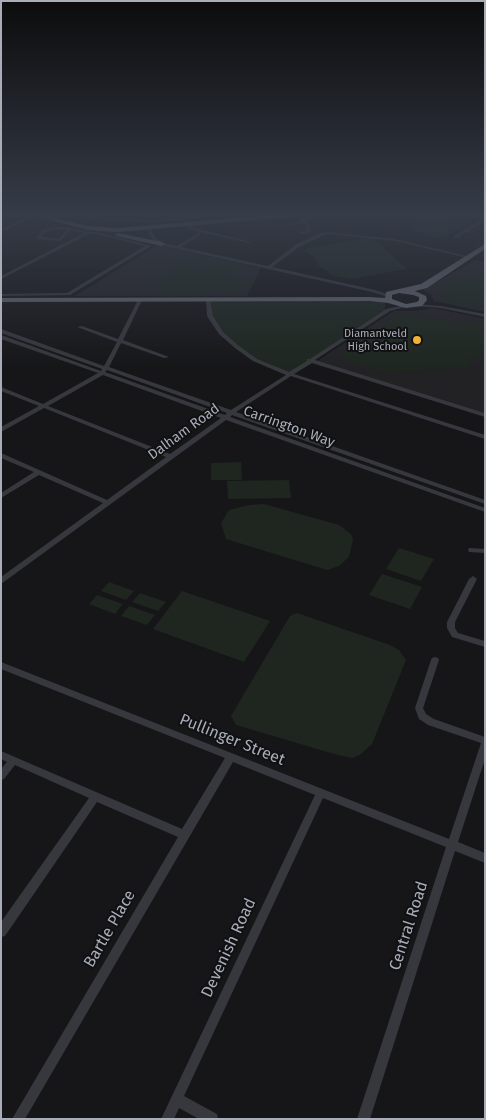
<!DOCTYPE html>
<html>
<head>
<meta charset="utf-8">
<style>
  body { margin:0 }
  #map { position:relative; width:486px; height:1120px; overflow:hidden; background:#161618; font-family:"Fira Sans",sans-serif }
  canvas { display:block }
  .frame { position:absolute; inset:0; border:2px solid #a8adb8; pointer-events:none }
</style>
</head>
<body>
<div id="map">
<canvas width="486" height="1120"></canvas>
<div class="frame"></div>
</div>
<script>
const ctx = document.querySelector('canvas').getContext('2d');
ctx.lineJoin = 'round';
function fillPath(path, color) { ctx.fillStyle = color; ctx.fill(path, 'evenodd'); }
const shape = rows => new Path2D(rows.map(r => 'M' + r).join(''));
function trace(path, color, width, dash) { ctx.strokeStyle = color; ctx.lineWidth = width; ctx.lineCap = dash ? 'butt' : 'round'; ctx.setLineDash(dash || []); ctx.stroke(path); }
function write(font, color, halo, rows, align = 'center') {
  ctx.font = font + ' "Fira Sans",sans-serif'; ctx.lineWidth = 4; ctx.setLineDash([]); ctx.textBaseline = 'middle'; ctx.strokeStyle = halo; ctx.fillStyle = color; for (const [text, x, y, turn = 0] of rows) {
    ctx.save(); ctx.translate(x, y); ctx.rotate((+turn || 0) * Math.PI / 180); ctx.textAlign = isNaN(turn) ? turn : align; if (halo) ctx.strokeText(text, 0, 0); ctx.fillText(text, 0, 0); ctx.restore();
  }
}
const built = shape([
  [158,245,261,268,247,296,75,296],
  [475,260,485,262,485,312,434,301,431,294,423,290],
  [434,308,485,319,485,413,317,361,394,311,415,311]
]);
const green = shape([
  [431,215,455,220,461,225,459,229,451,234,435,238,419,234,412,229,407,219,414,216],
  [372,237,407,269,350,279,334,276,318,265,315,258,303,249],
  [195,254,243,264,226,277,252,283,234,295,209,289,198,296,154,296,157,282],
  [459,277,485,277,485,307,461,305,448,299,441,292,441,284],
  [374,300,385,303,385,309,289,374,269,366,243,352,215,325,208,301],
  [396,315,485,324,485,354,472,357,469,367,465,368,383,372,347,361,340,354],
  [241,462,242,480,211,480,211,463],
  [289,480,291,498,228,499,227,481],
  [264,504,339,525,351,534,353,540,349,557,339,566,327,570,226,539,221,523,229,510,249,505],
  [399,548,434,559,421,581,386,569],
  [382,574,422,587,410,609,369,595],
  [109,582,134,591,126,600,101,591],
  [182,591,270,621,244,662,153,629],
  [140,593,166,602,158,611,132,602],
  [97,595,123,604,115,614,89,604],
  [129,606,155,615,147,625,121,616],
  [297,613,390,645,399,650,406,660,372,744,360,755,352,758,334,754,236,725,231,716,290,616]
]);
const minor = shape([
  [34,214,37,215,1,232,1,229,34,214],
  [83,214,87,214,95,218,155,220,221,214,236,214,234,215,155,222,95,220,88,218,83,214],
  [300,214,304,214,308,221,311,233,299,234,299,232,307,231,304,223,291,225,289,224,303,220,300,214],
  [455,214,472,214,475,217,473,218,470,216,455,214],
  [478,214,482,214,484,221,458,238,454,238,454,236,481,220,478,214],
  [189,223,191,224,191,226,194,228,251,242,249,243,192,230,187,227,187,224,189,223],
  [148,226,150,227,156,238,163,243,177,246,199,233,200,233,200,235,181,247,268,266,295,245,318,234,328,232,395,239,470,257,468,258,395,241,328,234,322,236,299,247,272,267,375,290,390,295,390,297,388,297,372,292,160,245,152,239,146,227,148,226],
  [54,227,65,227,88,232,96,232,151,246,70,295,1,296,1,294,67,293,145,246,96,234,89,234,1,279,1,276,84,233,71,230,60,241,37,239,37,238,42,230,54,227],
  [54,229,67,230,59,239,42,237,45,232,54,229],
  [206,298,210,299,213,316,223,332,239,346,257,359,289,372,307,361,307,359,310,359,386,309,405,305,405,307,390,311,315,360,485,413,485,417,312,363,294,374,485,435,485,439,291,376,236,412,485,500,485,504,232,415,230,417,485,508,485,512,226,420,1,584,1,577,103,503,39,475,1,498,1,493,34,472,1,458,1,453,107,500,166,457,44,408,1,432,1,427,39,406,1,391,1,387,43,404,98,373,1,339,1,335,101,371,102,369,1,333,1,329,104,366,117,342,77,327,82,326,118,339,138,300,142,299,142,300,123,340,169,357,164,358,121,343,109,367,231,410,286,375,253,361,235,348,219,334,207,316,206,298],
  [107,370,227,413,225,415,105,372,107,370],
  [103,375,221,418,170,454,48,406,103,375],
  [414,304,441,306,485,314,485,317,441,308,416,306,414,306,414,304],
  [469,548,485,549,485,553,469,552,468,550,469,548],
  [473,576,477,579,455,622,455,628,458,633,485,641,485,647,452,637,447,628,447,622,469,579,473,576],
  [435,657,438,658,439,660,423,708,426,714,434,719,485,737,485,759,458,842,485,853,485,863,455,851,370,1119,357,1119,446,847,323,798,184,1096,217,1114,218,1119,199,1119,179,1108,174,1119,161,1119,315,795,233,762,25,1119,12,1119,178,837,97,802,5,936,1,937,1,922,89,798,15,765,4,779,1,780,1,769,7,762,1,759,1,751,182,829,225,758,1,669,1,662,449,839,481,743,428,725,419,719,415,708,431,660,432,658,435,657]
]);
const highway = shape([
  [26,214,36,214,89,226,117,228,282,214,305,214,302,216,117,232,89,230,26,214],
  [118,233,162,242,165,244,162,246,116,236,115,235,118,233],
  [485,244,485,249,427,288,415,291,426,296,427,300,422,306,406,308,388,303,370,301,1,302,1,298,370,297,385,298,386,292,421,284,485,244],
  [399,293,413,295,419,297,419,300,417,302,406,304,392,299,392,295,399,293]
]);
const markers = [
  [417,340,5,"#f2b134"]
];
const farPoinames = [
  ["Diamantveld",407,334],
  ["High School",407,347]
];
const streetNames = [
  ["Carrington Way",289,427,20],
  ["Dalham Road",184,432,-36]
];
const nearStreetnames = [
  ["Pullinger Street",232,740,22],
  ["Central Road",409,926,-72],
  ["Bartle Place",110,929,-60],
  ["Devenish Road",229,948,-65]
];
fillPath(built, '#222225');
fillPath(green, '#1e261f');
fillPath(minor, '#37383d');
fillPath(highway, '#63666e');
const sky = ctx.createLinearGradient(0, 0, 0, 371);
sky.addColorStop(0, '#0c0c0d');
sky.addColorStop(0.58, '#363c48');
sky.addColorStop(1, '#363c4800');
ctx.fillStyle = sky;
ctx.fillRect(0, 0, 486, 371);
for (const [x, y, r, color] of markers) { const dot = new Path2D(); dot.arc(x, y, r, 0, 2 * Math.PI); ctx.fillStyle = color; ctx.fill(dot); trace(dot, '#111113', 2); }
write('11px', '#a8adb8', '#111113', farPoinames, 'right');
write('14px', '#a8adb8', '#111113', streetNames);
write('16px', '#a8adb8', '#111113', nearStreetnames);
</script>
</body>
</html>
